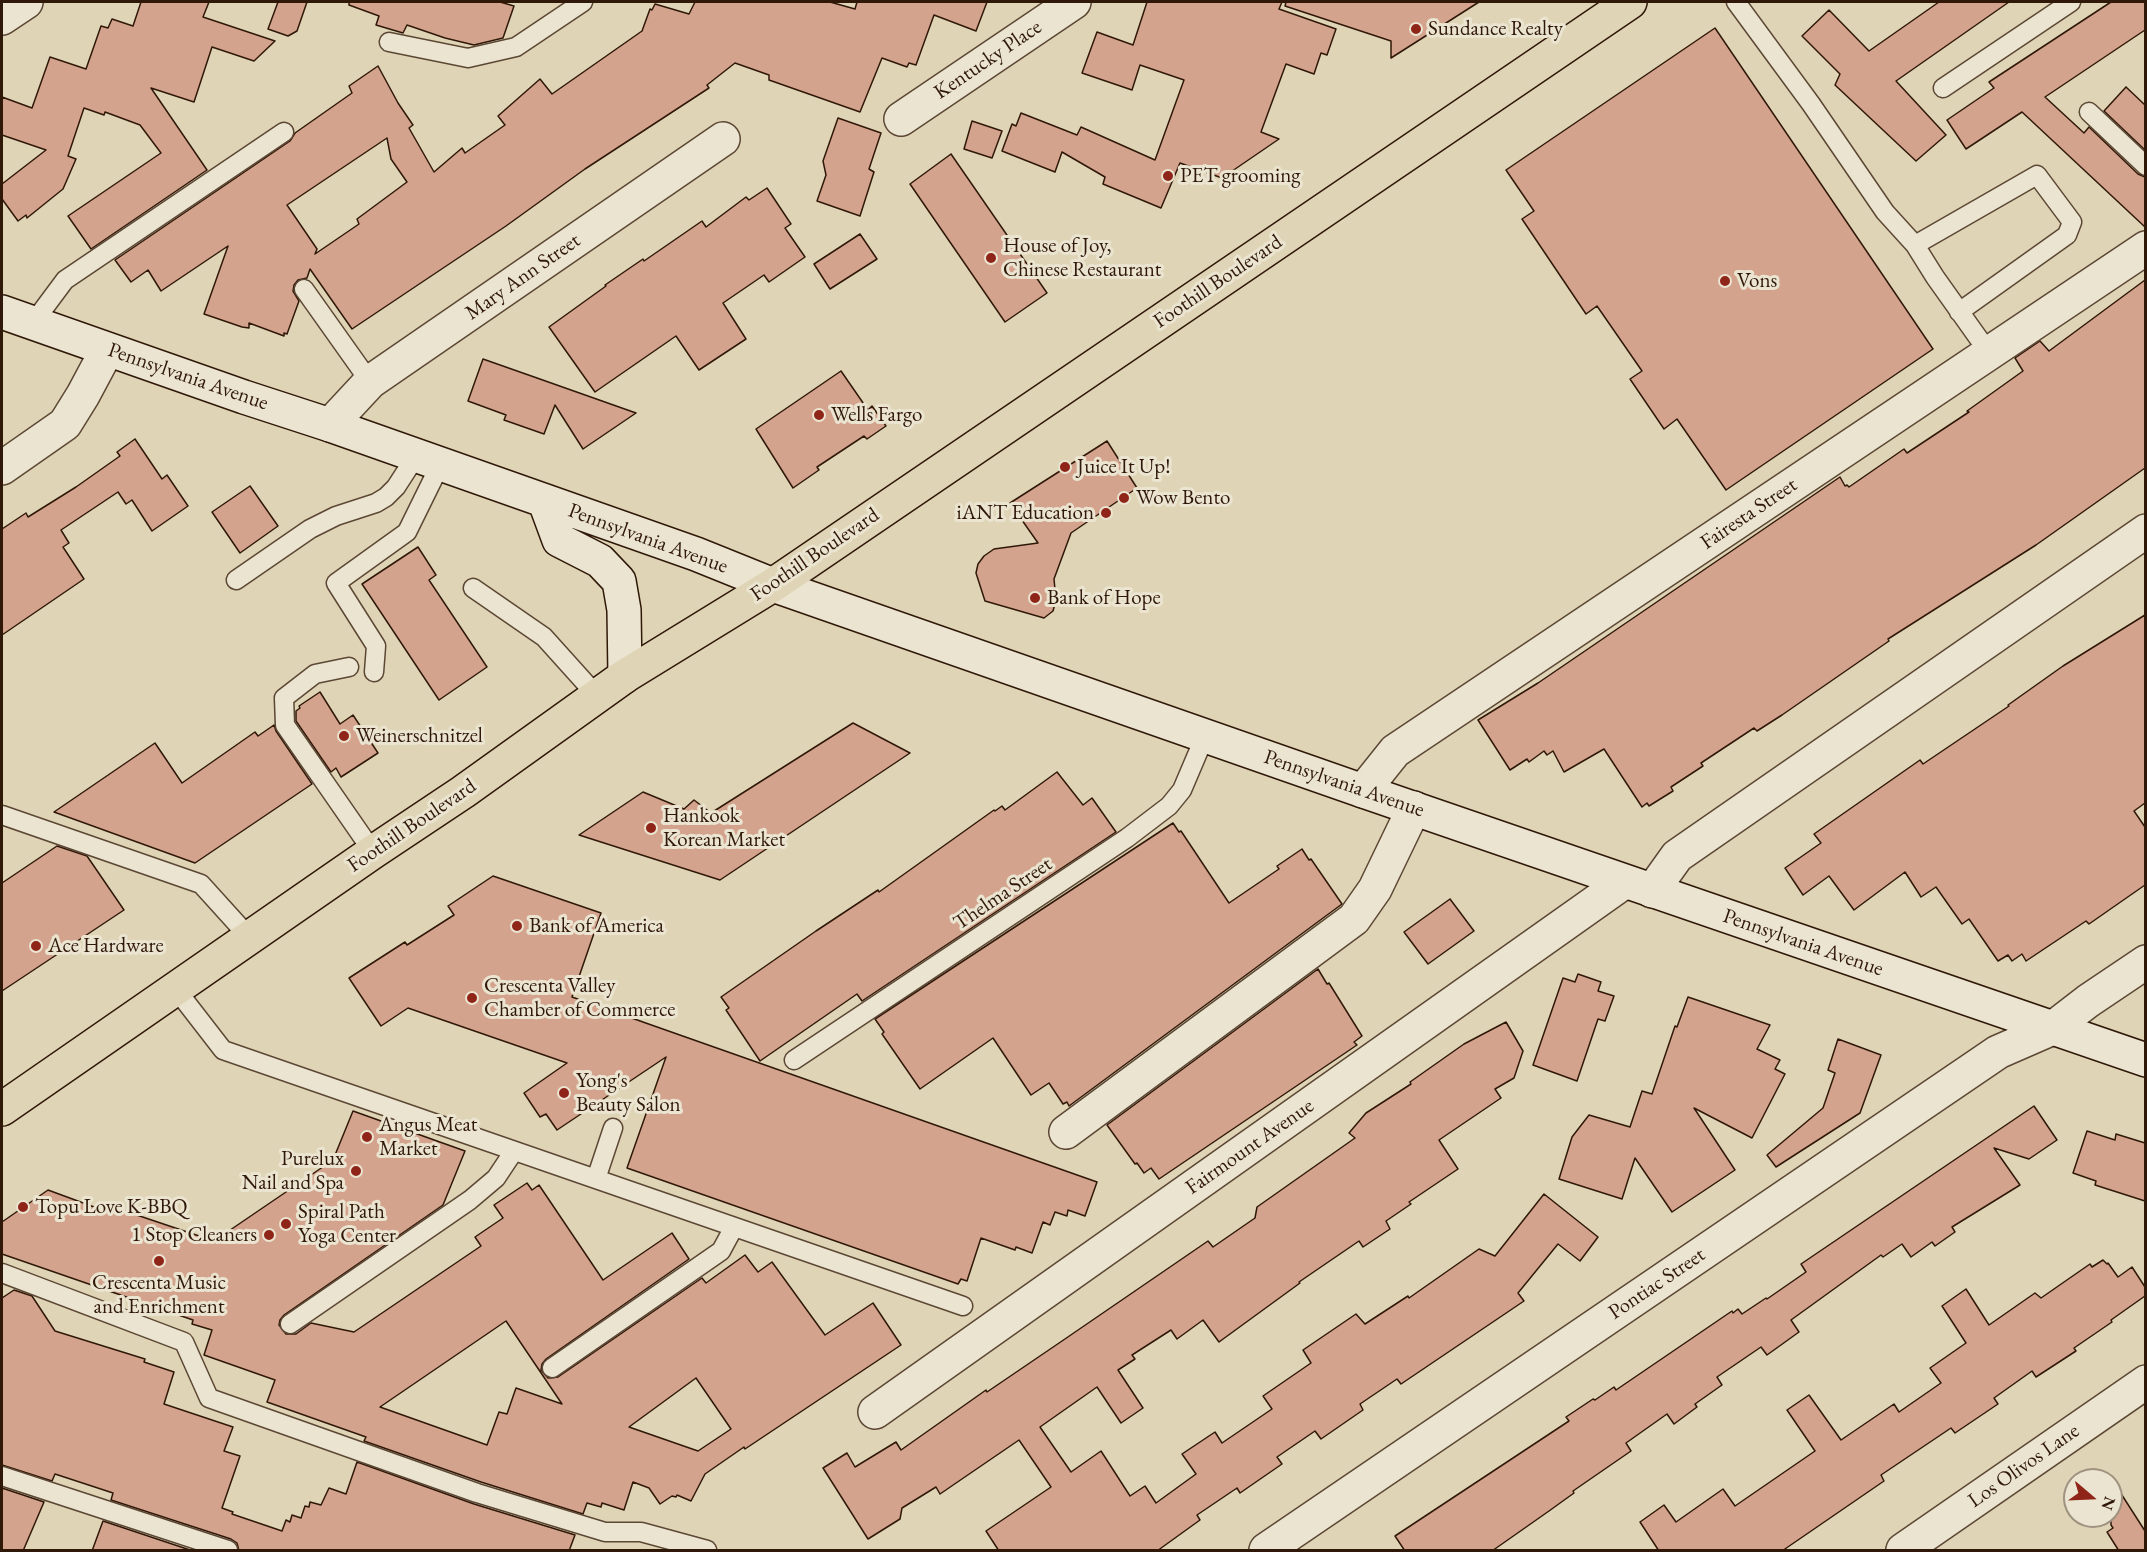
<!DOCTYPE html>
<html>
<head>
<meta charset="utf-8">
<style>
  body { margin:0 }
  #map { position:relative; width:2147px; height:1552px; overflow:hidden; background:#dfd5b6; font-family:"EB Garamond",serif }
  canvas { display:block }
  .frame { position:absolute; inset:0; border:3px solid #301808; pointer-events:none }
  .north { position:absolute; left:2063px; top:1468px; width:60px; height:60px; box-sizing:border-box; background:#eae4d0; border:2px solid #a09280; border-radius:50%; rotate:109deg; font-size:16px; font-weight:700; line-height:24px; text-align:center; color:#301808 }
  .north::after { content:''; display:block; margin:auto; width:21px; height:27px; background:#8f2418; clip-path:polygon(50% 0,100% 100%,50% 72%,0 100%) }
</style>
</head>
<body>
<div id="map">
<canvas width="2147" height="1552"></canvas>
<div class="frame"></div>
<div class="north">N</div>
</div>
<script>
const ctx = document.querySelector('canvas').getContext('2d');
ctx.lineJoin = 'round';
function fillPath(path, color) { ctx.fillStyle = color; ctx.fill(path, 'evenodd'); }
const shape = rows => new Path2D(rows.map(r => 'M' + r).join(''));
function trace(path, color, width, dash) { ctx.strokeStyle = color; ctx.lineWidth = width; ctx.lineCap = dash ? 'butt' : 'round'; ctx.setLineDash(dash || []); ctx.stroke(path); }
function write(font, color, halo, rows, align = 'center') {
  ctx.font = font + ' "EB Garamond",serif'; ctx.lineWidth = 6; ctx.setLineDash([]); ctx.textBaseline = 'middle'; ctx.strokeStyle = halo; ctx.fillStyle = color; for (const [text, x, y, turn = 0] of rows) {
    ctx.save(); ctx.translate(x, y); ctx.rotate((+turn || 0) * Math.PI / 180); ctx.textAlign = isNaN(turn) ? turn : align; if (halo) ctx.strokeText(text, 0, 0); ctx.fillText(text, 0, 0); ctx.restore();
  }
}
const building = shape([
  [141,2,209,2,203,17,275,41,254,61,212,47,194,102,151,88,207,170,91,249,68,216,161,153,140,125,105,112,104,115,84,108,68,156,76,159,63,189,27,218,26,215,18,221,2,199,2,184,46,150,2,135,2,97,32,108,50,57,86,69,101,26,108,28,112,19,133,26,141,2],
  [278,2,307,2,297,31,288,36,268,29,278,2],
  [349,2,500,2,514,6,503,38,474,45,445,38,407,25,403,33,376,25,379,16,349,5,349,2],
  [695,2,830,2,855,9,857,2,987,2,976,31,934,15,916,65,909,63,907,67,882,58,860,112,769,80,769,75,735,63,707,85,709,88,585,169,506,226,352,329,310,269,307,278,298,280,294,285,293,291,299,301,287,334,284,333,284,336,249,323,249,328,242,327,204,314,228,246,161,291,148,270,131,282,115,260,290,141,295,133,352,93,349,86,378,66,398,103,413,125,409,128,434,172,462,148,465,153,505,125,498,116,540,79,552,94,642,31,650,9,652,10,655,4,689,14,695,2],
  [387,138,391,159,407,182,357,219,359,224,315,254,317,249,287,205,387,138],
  [1147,2,1282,2,1279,9,1336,29,1327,55,1321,53,1314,74,1286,64,1261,132,1279,139,1222,178,1180,163,1161,208,1103,184,1105,177,1062,152,1055,172,1002,151,1012,124,1016,126,1021,113,1077,135,1081,127,1155,160,1184,80,1140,65,1132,90,1082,73,1097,32,1133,45,1147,2],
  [1286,2,1479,2,1391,58,1391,41,1285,6,1286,2],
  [1939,2,2009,2,1896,81,1946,135,1916,161,1835,85,1840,74,1802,36,1829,10,1869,51,1939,2],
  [2111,2,2145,2,2145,30,2045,97,2084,133,2089,127,2138,174,2145,177,2145,227,2022,112,1966,149,1947,120,1994,88,1989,82,2111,2],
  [1715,28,1933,349,1726,490,1677,419,1664,429,1630,379,1642,371,1597,306,1586,314,1522,219,1534,211,1506,170,1715,28],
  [2126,87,2145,105,2145,150,2104,111,2126,87],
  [838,118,881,133,869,169,874,172,860,216,817,201,826,175,823,161,838,118],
  [972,121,1002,131,992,158,964,149,972,121],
  [951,154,1047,293,1005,322,910,184,951,154],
  [767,188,791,224,785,228,805,257,769,282,764,275,723,303,746,339,699,370,676,336,595,392,549,327,606,286,605,285,643,259,644,261,702,221,706,227,746,197,749,200,767,188],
  [860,234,877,259,830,289,814,264,860,234],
  [2145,280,2145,468,2036,545,1888,639,1889,641,1782,715,1757,731,1754,728,1701,763,1703,766,1671,787,1673,791,1649,806,1647,803,1642,807,1604,749,1564,772,1553,751,1547,755,1544,751,1529,762,1527,759,1510,770,1478,720,1538,683,1840,477,1845,486,1847,485,1849,487,1904,449,1907,453,1969,412,1967,411,2023,371,2015,358,2040,341,2049,351,2145,280],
  [483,359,537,378,636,413,583,449,555,405,544,434,504,420,506,415,468,401,483,359],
  [841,371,868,410,872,406,886,426,867,439,864,436,817,467,819,470,793,488,756,429,841,371],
  [135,439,162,479,167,475,188,506,152,531,132,500,126,504,118,492,61,530,69,543,63,547,84,579,2,635,2,529,26,513,28,517,76,487,120,456,117,452,135,439],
  [1107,441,1137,488,1071,533,1054,579,1056,600,1053,611,1044,618,985,601,976,573,978,564,984,556,994,549,1038,543,1010,503,1107,441],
  [250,486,278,526,240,553,212,512,250,486],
  [418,547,436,575,429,580,487,667,439,700,362,584,418,547],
  [2145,615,2145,803,2134,811,2145,827,2145,885,2089,924,2086,921,2026,961,2022,954,2012,961,2008,955,1998,961,1969,919,1962,924,1936,887,1921,897,1905,872,1854,910,1829,876,1803,895,1785,868,1821,843,1814,834,1920,760,1923,764,2009,706,2008,705,2063,666,2145,615],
  [320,692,340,724,353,715,378,753,341,777,336,768,331,772,296,721,296,711,300,708,299,706,320,692],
  [853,723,910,753,720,880,579,835,643,792,684,809,694,800,711,813,853,723],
  [274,725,276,731,312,784,195,863,54,812,155,743,182,783,255,732,258,736,274,725],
  [1057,772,1083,805,1092,798,1116,832,862,1001,857,994,760,1061,726,1010,729,1008,721,997,816,931,878,890,879,892,994,810,995,811,1002,806,1005,810,1057,772],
  [1173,823,1179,832,1181,831,1229,903,1279,869,1277,866,1302,849,1309,860,1311,859,1342,904,1069,1106,1067,1102,1063,1104,1049,1083,1031,1095,993,1038,920,1089,882,1034,884,1032,875,1019,1173,823],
  [57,846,87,856,124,910,2,991,2,883,57,846],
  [493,876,601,913,572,997,1097,1182,1085,1216,1068,1210,1067,1216,1055,1212,1050,1225,1043,1222,1032,1253,1016,1247,1015,1250,981,1238,967,1281,961,1279,958,1284,627,1168,666,1057,557,1130,546,1114,540,1117,524,1093,567,1063,408,1008,381,1026,349,978,405,942,407,945,454,915,448,906,493,876],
  [1450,899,1474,931,1428,964,1404,932,1450,899],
  [1318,969,1327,984,1329,983,1362,1036,1354,1042,1357,1045,1159,1179,1151,1168,1144,1173,1137,1163,1135,1164,1107,1125,1318,969],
  [1578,974,1601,982,1598,991,1614,996,1605,1021,1598,1019,1577,1081,1533,1065,1563,978,1575,982,1578,974],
  [1688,997,1770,1025,1757,1049,1780,1060,1775,1069,1785,1074,1752,1138,1694,1108,1735,1170,1672,1212,1635,1158,1622,1199,1559,1179,1572,1137,1589,1115,1630,1127,1642,1091,1652,1094,1675,1026,1677,1027,1688,997],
  [1506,1022,1523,1051,1514,1078,1495,1089,1501,1098,1439,1140,1458,1169,1409,1202,1411,1204,1386,1221,1390,1229,1363,1247,1359,1241,1299,1282,1300,1283,1219,1342,1203,1320,1177,1339,1171,1330,1132,1355,1135,1359,1118,1370,1143,1408,1121,1423,1097,1387,1040,1427,1071,1472,1101,1451,1130,1496,1145,1486,1156,1503,1196,1474,1182,1454,1215,1432,1222,1443,1272,1409,1263,1396,1311,1363,1303,1350,1356,1314,1365,1324,1408,1296,1409,1298,1479,1249,1495,1256,1544,1194,1598,1237,1580,1261,1558,1244,1518,1293,1524,1301,1401,1384,1397,1379,1360,1404,1363,1410,1321,1439,1315,1431,1277,1457,1282,1464,1240,1493,1237,1488,1197,1515,1200,1520,1157,1551,999,1551,986,1531,1051,1487,1019,1440,940,1494,936,1487,902,1508,900,1519,868,1539,823,1468,847,1453,855,1467,896,1442,901,1450,986,1390,987,1392,1062,1341,1208,1241,1213,1247,1255,1218,1257,1207,1355,1138,1349,1133,1366,1113,1411,1084,1410,1082,1464,1044,1506,1022],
  [1838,1039,1881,1055,1860,1113,1776,1167,1767,1155,1823,1108,1835,1073,1828,1070,1838,1039],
  [2034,1106,2057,1140,2029,1159,1994,1148,2020,1185,1952,1227,1955,1232,1935,1246,1932,1242,1911,1257,1902,1244,1883,1257,1881,1255,1791,1320,1799,1332,1767,1355,1761,1347,1717,1377,1722,1385,1695,1404,1697,1407,1674,1424,1667,1414,1626,1443,1631,1451,1573,1491,1574,1493,1549,1511,1492,1551,1405,1551,1395,1536,1569,1421,1566,1417,1593,1399,1595,1400,1614,1387,1616,1390,1732,1311,1733,1313,1738,1309,1742,1314,1766,1298,1767,1299,1806,1272,1801,1264,2034,1106],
  [353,1111,465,1151,443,1205,284,1315,280,1320,279,1325,286,1334,296,1334,311,1323,354,1332,481,1246,475,1237,503,1218,494,1205,527,1183,532,1190,539,1185,603,1280,672,1233,689,1259,546,1359,542,1364,541,1370,548,1378,558,1377,702,1278,706,1283,745,1255,758,1272,772,1262,825,1335,873,1303,901,1345,745,1449,744,1447,705,1474,691,1501,677,1495,676,1497,672,1496,660,1504,649,1488,633,1482,624,1510,602,1503,601,1507,587,1503,583,1514,481,1482,364,1441,366,1437,267,1402,275,1380,204,1355,212,1330,192,1324,193,1320,2,1254,2,1222,48,1190,105,1211,107,1205,214,1241,333,1160,353,1111],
  [506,1321,562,1404,516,1388,507,1414,499,1412,487,1445,380,1407,506,1321],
  [696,1378,731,1429,698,1451,629,1427,696,1378],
  [2087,1131,2115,1140,2116,1134,2145,1143,2145,1201,2095,1185,2096,1181,2073,1173,2087,1131],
  [2103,1260,2107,1264,2108,1263,2118,1277,2132,1267,2145,1287,2145,1296,2111,1320,2112,1322,2074,1348,2076,1351,2036,1377,2032,1371,1994,1398,1998,1404,1955,1433,1951,1428,1881,1475,1884,1481,1782,1551,1659,1551,1640,1522,1664,1505,1676,1522,1723,1489,1735,1506,1815,1451,1787,1410,1809,1395,1841,1440,1894,1404,1899,1412,1941,1383,1930,1368,1966,1343,1942,1306,1966,1289,1989,1325,2035,1293,2041,1298,2090,1264,2092,1267,2103,1260],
  [14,1290,32,1296,55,1331,145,1359,144,1362,174,1372,164,1404,233,1427,224,1451,240,1456,222,1508,233,1512,232,1514,282,1531,286,1520,290,1522,292,1515,301,1518,305,1506,309,1507,310,1502,321,1505,329,1488,346,1494,357,1462,474,1504,575,1535,569,1551,239,1551,237,1543,231,1539,111,1500,113,1493,55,1474,52,1481,2,1465,2,1298,14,1290],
  [2111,1478,2145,1531,2145,1551,2119,1551,2107,1532,2113,1528,2111,1525,2111,1478],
  [2,1488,44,1502,23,1551,2,1551,2,1488],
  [103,1521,193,1551,92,1551,103,1521]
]);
const lane = shape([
  [1736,2,1811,104,1885,212,1915,245,1935,277,1989,353],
  [389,42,468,58,516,47,583,2],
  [1943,88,2071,2],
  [2089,112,2146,166],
  [1915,245,2037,175,2072,222,2067,235,1959,312],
  [304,289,370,382],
  [33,323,65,280,284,132],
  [236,580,310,529,336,516,376,503,386,497,396,487,416,456],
  [473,588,544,637,598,697],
  [349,667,315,674,284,698,285,725,373,852],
  [374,672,376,646,336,583,407,532,440,465],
  [2,815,201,884,249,937],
  [175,988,223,1050,963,1306],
  [794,1060,1127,838,1169,806,1182,790,1205,736],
  [596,1179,613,1128],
  [2,1273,184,1342,209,1398,477,1493,605,1532,641,1532,707,1550],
  [290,1324,470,1200,496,1178,514,1151],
  [552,1368,721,1251,734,1227],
  [2,1476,228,1550]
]);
const street = shape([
  [2,18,26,2],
  [901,119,1074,2],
  [330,425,370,382,723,139],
  [2,468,65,424,83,395,107,350],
  [1363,791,1395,751,2146,248],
  [1652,891,1677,856,2146,531],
  [1066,1132,1354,919,1375,889,1414,808],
  [875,1412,1624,882],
  [1266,1550,1998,1052,2053,1028,2088,1001,2146,962],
  [1903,1550,2146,1382]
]);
const secondary = shape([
  [2,312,244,397,330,425,696,554,773,585,1363,791,2146,1060],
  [545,502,559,540,600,561,619,581,624,610,625,676]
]);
const primary = shape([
  [2,1109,373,852,463,792,625,676,773,585,1630,2]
]);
const markers = [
  [1416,29,6,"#8f2418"],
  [1168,176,6,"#8f2418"],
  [991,258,6,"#8f2418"],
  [1725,281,6,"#8f2418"],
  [819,415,6,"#8f2418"],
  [1065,467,6,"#8f2418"],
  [1124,498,6,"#8f2418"],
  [1106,513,6,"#8f2418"],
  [1035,598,6,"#8f2418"],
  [344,736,6,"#8f2418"],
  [651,828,6,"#8f2418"],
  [517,926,6,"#8f2418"],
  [36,946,6,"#8f2418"],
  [472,998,6,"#8f2418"],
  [564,1093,6,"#8f2418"],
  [367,1137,6,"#8f2418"],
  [356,1171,6,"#8f2418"],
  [23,1207,6,"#8f2418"],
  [286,1224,6,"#8f2418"],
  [269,1235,6,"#8f2418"],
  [159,1261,6,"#8f2418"]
];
const poiNames = [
  ["Sundance Realty",1428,29],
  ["PET grooming",1180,176],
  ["House of Joy,",1003,246],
  ["Chinese Restaurant",1003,270],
  ["Vons",1737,281],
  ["Wells Fargo",831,415],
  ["Juice It Up!",1077,467],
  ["Wow Bento",1136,498],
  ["iANT Education",1094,513,"right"],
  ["Bank of Hope",1047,598],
  ["Weinerschnitzel",356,736],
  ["Hankook",663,816],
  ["Korean Market",663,840],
  ["Bank of America",529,926],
  ["Ace Hardware",48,946],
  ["Crescenta Valley",484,986],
  ["Chamber of Commerce",484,1010],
  ["Yong's",576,1081],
  ["Beauty Salon",576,1105],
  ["Angus Meat",379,1125],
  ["Market",379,1149],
  ["Purelux",344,1159,"right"],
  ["Nail and Spa",344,1183,"right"],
  ["Topu Love K-BBQ",35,1207],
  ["Spiral Path",298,1212],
  ["Yoga Center",298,1236],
  ["1 Stop Cleaners",257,1235,"right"],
  ["Crescenta Music",159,1283,"center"],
  ["and Enrichment",159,1307,"center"]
];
const streetNames = [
  ["Kentucky Place",988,60,-34],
  ["Mary Ann Street",523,277,-35],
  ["Foothill Boulevard",1218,282,-34],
  ["Pennsylvania Avenue",188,377,19],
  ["Fairesta Street",1749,514,-34],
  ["Pennsylvania Avenue",648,539,20],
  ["Foothill Boulevard",815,555,-34],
  ["Pennsylvania Avenue",1344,784,19],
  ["Foothill Boulevard",412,826,-34],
  ["Thelma Street",1003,894,-34],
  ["Pennsylvania Avenue",1803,943,19],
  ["Fairmount Avenue",1250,1147,-35],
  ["Pontiac Street",1657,1284,-34],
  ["Los Olivos Lane",2024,1466,-35]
];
fillPath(building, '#d4a38d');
trace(building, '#301808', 1.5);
trace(lane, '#5c4734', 21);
trace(street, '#5c4734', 36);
trace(secondary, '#301808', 36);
trace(primary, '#301808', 36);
trace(lane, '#eae4d0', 18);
trace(street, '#eae4d0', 33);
trace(secondary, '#eae4d0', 33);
trace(primary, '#dfd5b6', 33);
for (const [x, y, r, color] of markers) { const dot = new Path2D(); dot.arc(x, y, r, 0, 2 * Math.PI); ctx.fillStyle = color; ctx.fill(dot); trace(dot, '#eae4d0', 2); }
write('21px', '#301808', '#eae4d0', poiNames, 'left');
write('21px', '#301808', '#eae4d0', streetNames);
</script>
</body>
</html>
